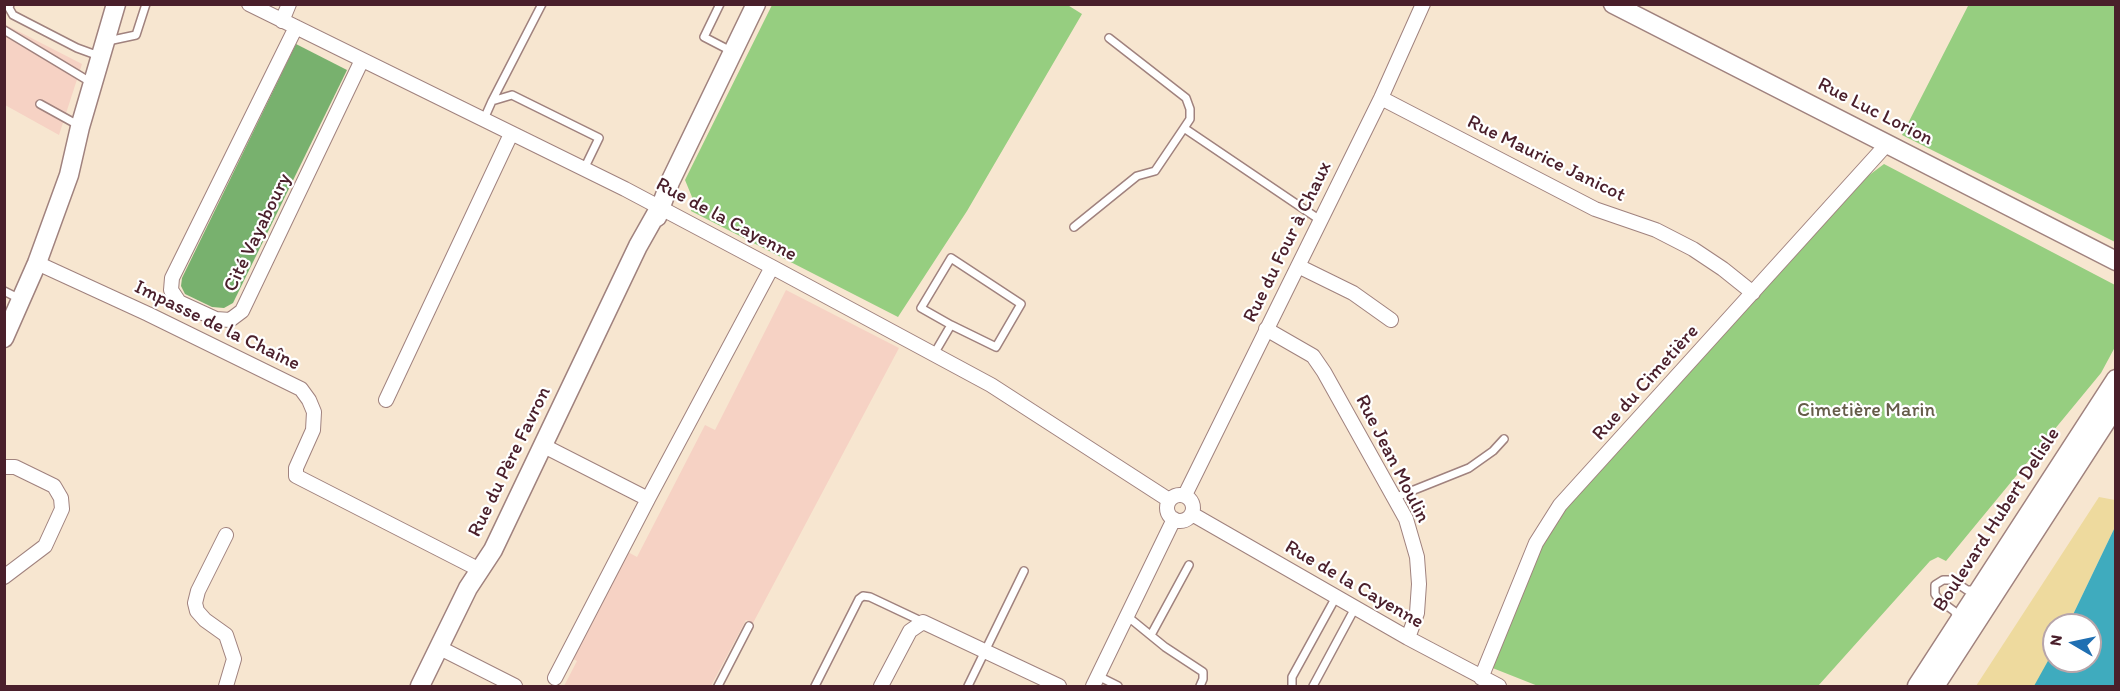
<!DOCTYPE html>
<html>
<head>
<meta charset="utf-8">
<style>
  body { margin:0 }
  #map { position:relative; width:2120px; height:691px; overflow:hidden; background:#f7e6d0; font-family:Itim,sans-serif }
  canvas { display:block }
  .frame { position:absolute; inset:0; border:6px solid #4a1f2b; pointer-events:none }
  .north { position:absolute; left:2042px; top:613px; width:60px; height:60px; box-sizing:border-box; background:#fff; border:2px solid #b7a5aa; border-radius:50%; rotate:279deg; font-size:16px; font-weight:700; line-height:24px; text-align:center; color:#4a1f2b }
  .north::after { content:''; display:block; margin:auto; width:21px; height:27px; background:#1f6fb2; clip-path:polygon(50% 0,100% 100%,50% 72%,0 100%) }
</style>
</head>
<body>
<div id="map">
<canvas width="2120" height="691"></canvas>
<div class="frame"></div>
<div class="north">N</div>
</div>
<script>
const ctx = document.querySelector('canvas').getContext('2d');
ctx.lineJoin = 'round';
function fillPath(path, color) { ctx.fillStyle = color; ctx.fill(path, 'evenodd'); }
const shape = rows => new Path2D(rows.map(r => 'M' + r).join(''));
function trace(path, color, width, dash) { ctx.strokeStyle = color; ctx.lineWidth = width; ctx.lineCap = dash ? 'butt' : 'round'; ctx.setLineDash(dash || []); ctx.stroke(path); }
function write(font, color, halo, rows, align = 'center') {
  ctx.font = font + ' Itim,sans-serif'; ctx.lineWidth = 4.5; ctx.setLineDash([]); ctx.textBaseline = 'middle'; ctx.strokeStyle = halo; ctx.fillStyle = color; for (const [text, x, y, turn = 0] of rows) {
    ctx.save(); ctx.translate(x, y); ctx.rotate((+turn || 0) * Math.PI / 180); ctx.textAlign = isNaN(turn) ? turn : align; if (halo) ctx.strokeText(text, 0, 0); ctx.fillText(text, 0, 0); ctx.restore();
  }
}
const built = shape([
  [4,24,82,64,59,135,5,105],
  [786,290,899,348,753,623,746,620,711,686,564,686,577,661,571,658,626,551,637,557,705,425,715,430]
]);
const green = shape([
  [1066,4,1082,14,967,211,898,317,691,211,692,197,685,180,772,5],
  [1969,4,2115,5,2115,242,1902,135],
  [1884,164,2115,285,2115,347,2101,373,1946,561,1938,557,1930,561,1818,686,1538,686,1490,667,1545,536,1565,508,1868,176]
]);
const forest = shape([
  [296,44,347,70,233,303,224,308,212,307,185,294,181,286,182,278]
]);
const sand = shape([
  [2099,497,2115,500,2115,527,2068,625,2054,625,2054,651,2035,686,1976,686]
]);
const water = shape([
  [2115,527,2115,686,2034,686,2054,650,2054,661,2090,661,2090,625,2068,625]
]);
const lane = shape([
  [10,4,9,8,13,15,77,48,99,56],
  [720,4,704,37,731,51],
  [4,30,92,83],
  [1109,38,1186,98,1190,109,1190,119,1184,128],
  [108,41,136,35,146,4],
  [492,101,542,4],
  [40,104,78,125],
  [484,119,492,101,512,95,599,138,584,169],
  [1074,227,1137,176,1155,171,1184,128,1320,220],
  [4,291,20,299],
  [934,354,951,325,996,347,1021,304,951,258,921,308,951,325],
  [1394,498,1469,468,1493,451,1504,439],
  [1127,616,1165,647,1203,672,1203,679,1200,686],
  [1959,619,1954,611,1939,600,1935,594,1935,585,1943,580,1952,580,1967,590,1978,590],
  [1151,635,1189,565],
  [1098,676,1118,686],
  [718,686,749,626],
  [815,686,859,599,863,596,870,597,923,622],
  [968,686,1024,571],
  [1292,686,1292,677,1336,597],
  [1313,686,1355,608]
]);
const street = shape([
  [249,4,625,189,772,267,991,385,1169,500],
  [282,21,289,4],
  [296,27,172,278,171,290,179,302,216,319,230,320,242,311,362,60],
  [1381,98,1595,209,1656,230,1693,249,1723,269,1753,293],
  [37,263,148,314,301,389,309,400,314,412,313,430,296,468,296,476,480,570],
  [1298,266,1353,293,1391,320],
  [1266,329,1313,356,1324,372,1406,519,1417,557,1419,584,1417,613,1408,638],
  [386,400,511,134],
  [542,445,648,499,772,267],
  [4,467,15,467,54,486,61,498,62,509,45,546,4,577],
  '1167 508a13 13 0 1 1 26 0a13 13 0 1 1-26 0Z',
  [1185,495,1381,98,1423,4],
  [1192,514,1408,638,1499,686],
  [226,535,198,591,195,603,197,611,205,620,226,635,234,659,226,686],
  [438,647,515,686],
  [555,678,648,499],
  [1481,678,1536,543,1560,505,1887,144],
  [881,686,910,631,923,622,1059,686],
  [1093,686,1174,519]
]);
const secondary = shape([
  [1613,4,2116,261],
  [657,217,670,182,756,4],
  [4,338,37,263,69,175,80,127,116,4],
  [420,686,468,588,493,550,638,246,660,207],
  [1917,686,2116,379],
  [1935,686,2116,406]
]);
const streetNames = [
  ["Rue Luc Lorion",1875,112,27],
  ["Rue Maurice Janicot",1546,159,26],
  ["Rue de la Cayenne",726,220,28],
  ["Cité Vayaboury",258,233,-64],
  ["Rue du Four à Chaux",1288,242,-64],
  ["Impasse de la Chaîne",217,326,26],
  ["Rue du Cimetière",1646,383,-48],
  ["Rue Jean Moulin",1392,459,63],
  ["Rue du Père Favron",510,462,-64],
  ["Boulevard Hubert Delisle",1997,520,-57],
  ["Rue de la Cayenne",1354,585,30]
];
const parkNames = [
  ["Cimetière Marin",1866,411]
];
fillPath(built, '#f6d2c4');
fillPath(green, '#96ce80');
fillPath(forest, '#78b16e');
fillPath(sand, '#eeda9e');
fillPath(water, '#3fabbe');
trace(lane, '#a0827e', 10);
trace(street, '#a0827e', 16);
trace(secondary, '#a0827e', 21);
trace(lane, '#fff', 7);
trace(street, '#fff', 14);
trace(secondary, '#fff', 18);
write('20px', '#4a1f2b', '#fff', streetNames);
write('20px', '#655c49', '#fff', parkNames);
</script>
</body>
</html>
